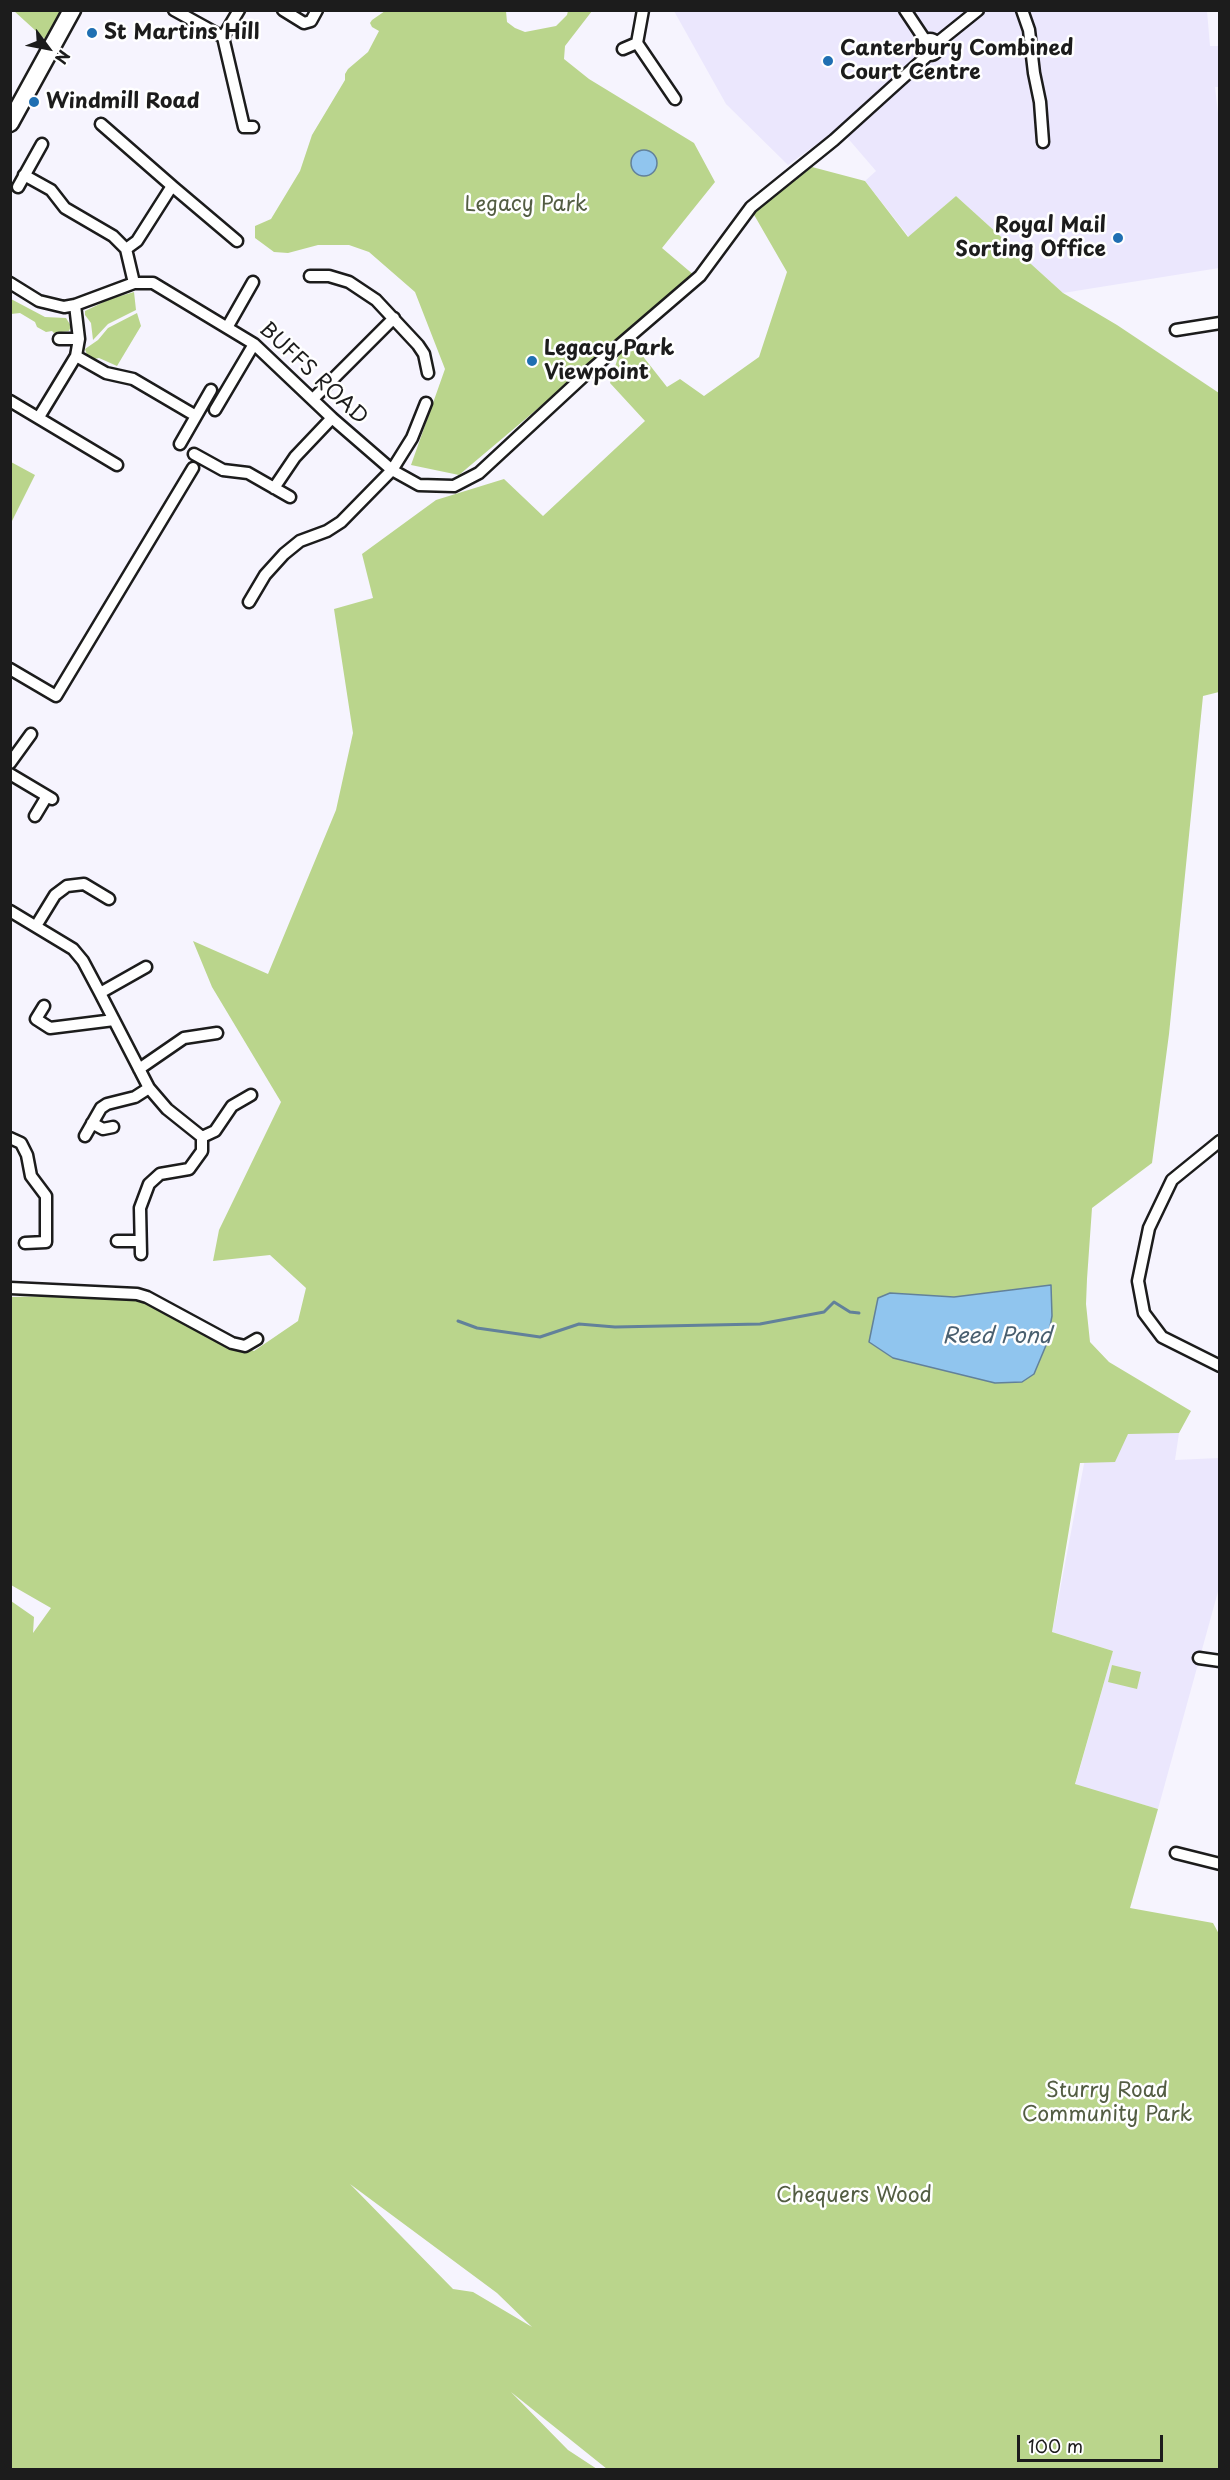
<!DOCTYPE html>
<html>
<head>
<meta charset="utf-8">
<style>
  body { margin:0 }
  #map { position:relative; width:1230px; height:2480px; overflow:hidden; background:#f6f4fe; font-family:"Playpen Sans",sans-serif }
  canvas { display:block }
  .frame { position:absolute; inset:0; border:12px solid #1c1c1c; pointer-events:none }
  .north { position:absolute; left:18px; top:18px; width:60px; height:60px; -webkit-text-stroke:4px #fff; paint-order:stroke; rotate:122deg; font-size:16px; font-weight:700; line-height:24px; text-align:center; color:#1c1c1c }
  .north::after { content:''; display:block; margin:auto; width:21px; height:27px; background:#1c1c1c; clip-path:polygon(50% 0,100% 100%,50% 72%,0 100%) }
  .scale { position:absolute; left:1017px; top:2435px; width:146px; height:27px; box-sizing:border-box; border:3px solid #1c1c1c; border-top:0; padding-left:8px; font-size:18px; line-height:21px; white-space:nowrap; color:#1c1c1c; -webkit-text-stroke:4px #fff; paint-order:stroke }
</style>
</head>
<body>
<div id="map">
<canvas width="1230" height="2480"></canvas>
<div class="frame"></div>
<div class="north">N</div>
<div class="scale">100 m</div>
</div>
<script>
const ctx = document.querySelector('canvas').getContext('2d');
ctx.lineJoin = 'round';
function fillPath(path, color) { ctx.fillStyle = color; ctx.fill(path, 'evenodd'); }
const shape = rows => new Path2D(rows.map(r => 'M' + r).join(''));
function trace(path, color, width, dash) { ctx.strokeStyle = color; ctx.lineWidth = width; ctx.lineCap = dash ? 'butt' : 'round'; ctx.setLineDash(dash || []); ctx.stroke(path); }
function write(font, color, halo, rows, align = 'center') {
  ctx.font = font + ' "Playpen Sans",sans-serif'; ctx.lineWidth = 5; ctx.setLineDash([]); ctx.textBaseline = 'middle'; ctx.strokeStyle = halo; ctx.fillStyle = color; for (const [text, x, y, turn = 0] of rows) {
    ctx.save(); ctx.translate(x, y); ctx.rotate((+turn || 0) * Math.PI / 180); ctx.textAlign = isNaN(turn) ? turn : align; if (halo) ctx.strokeText(text, 0, 0); ctx.fillText(text, 0, 0); ctx.restore();
  }
}
const built = shape([
  [674,11,1207,11,1210,46,1220,46,1219,87,1215,87,1220,131,1219,268,1063,293,956,196,909,237,865,181,876,171,839,128,788,165,726,104],
  [1092,1422,1179,1433,1175,1460,1219,1458,1219,1588,1158,1809,1075,1785,1113,1651,1052,1632]
]);
const green = shape([
  [14,11,64,11,47,41],
  [385,11,506,11,507,22,515,28,525,32,556,26,567,15,568,11,592,11,565,46,564,59,589,79,694,143,715,182,662,248,695,276,459,475,411,465,445,369,415,292,369,252,349,245,318,245,288,253,274,252,255,238,255,226,271,219,300,171,312,135,345,80,345,74,348,69,368,52,379,31,372,27,370,23,372,20],
  [812,167,865,181,908,237,956,196,1063,293,1117,325,1219,393,1219,692,1203,696,1169,1034,1152,1163,1092,1208,1087,1279,1086,1304,1090,1342,1109,1362,1191,1411,1179,1433,1128,1434,1115,1462,1080,1463,1052,1632,1113,1651,1075,1784,1158,1809,1130,1908,1213,1923,1219,1934,1219,2469,607,2469,511,2392,568,2450,597,2469,11,2469,11,1601,34,1617,33,1633,51,1608,11,1585,11,1297,86,1295,142,1299,254,1351,298,1321,306,1288,270,1255,213,1261,219,1230,281,1102,212,987,193,941,268,974,336,810,353,733,334,609,373,598,362,554,436,500,504,479,543,516,645,421,610,383,619,354,634,345,667,387,680,379,704,396,759,357,787,272,753,213],
  [1051,1285,995,1383,893,1358,869,1342,878,1298,890,1293,954,1297],
  [350,2184,497,2293,532,2327,473,2292,453,2289],
  [134,292,136,310,108,324,93,340,91,323,85,315,85,311,110,299],
  [11,299,45,317,66,318,71,326,69,331,54,333,52,331,46,332,37,327,35,322,20,313,11,314],
  [137,313,141,326,117,366,99,358,94,359,87,355,85,349,98,340,108,328],
  [11,462,35,475,11,523],
  [1112,1665,1141,1672,1137,1689,1108,1682]
]);
const water = shape([
  '631 163a13 13 0 1 1 26 0a13 13 0 1 1-26 0Z',
  [1051,1285,1052,1316,1047,1343,1034,1374,1022,1382,995,1383,893,1358,869,1342,878,1298,890,1293,954,1297,1051,1285]
]);
const stream = shape([
  [458,1321,477,1328,540,1337,579,1324,615,1327,760,1324,824,1312,834,1302,850,1312,859,1313]
]);
const street = shape([
  [174,10,223,37],
  [239,10,223,37,244,127,253,127],
  [283,10,304,23,311,21,317,10],
  [643,10,637,43,675,99],
  [905,10,925,40],
  [1022,10,1029,30,1034,73,1040,102,1043,142],
  '922 47a8 8 0 1 1 16 0a8 8 0 1 1-16 0Z',
  [937,43,978,10],
  [623,49,637,43],
  [101,124,172,186,137,241,126,249],
  [24,175,51,190,65,208,113,236,126,249,134,283],
  [172,186,237,241],
  [18,187,42,144],
  [310,276,329,276,349,282,376,300,418,345,424,354,428,373],
  [10,283,39,301,64,307,75,305,134,283,153,283,254,344,332,418,392,470,419,485,454,486,479,473,586,374,700,276,751,207,834,140,928,55],
  [228,326,253,282],
  [1176,330,1220,323],
  [59,339,79,339],
  [76,356,106,373,133,379,196,416],
  [313,399,394,318],
  [10,401,117,465],
  [215,410,254,344],
  [39,417,76,356,79,339,75,305],
  [180,444,211,390],
  [194,454,223,470,248,473,290,497],
  [274,488,295,457,332,418],
  [249,602,265,575,284,554,300,541,327,531,341,522,392,470,412,438,426,403],
  [10,669,56,696,193,468],
  [10,763,31,734],
  [10,774,52,799],
  [35,816,47,796],
  [10,911,73,949,83,961,100,993,149,1088,167,1109,202,1137],
  [36,926,55,895,67,886,84,884,109,899],
  [100,993,146,967],
  [44,1006,36,1019,50,1028,114,1020],
  [139,1069,184,1038,217,1033],
  [92,1123,103,1129,113,1127],
  [85,1136,101,1108,107,1104,135,1097,149,1088],
  [10,1138,21,1143,27,1155,31,1176,46,1196,46,1242,25,1243],
  [1220,1141,1172,1180,1149,1228,1138,1281,1144,1313,1162,1337,1220,1366],
  [117,1241,140,1241],
  [141,1254,140,1208,149,1184,160,1174,189,1169,202,1151,202,1137,215,1131,232,1106,251,1095],
  [10,1288,137,1294,147,1297,232,1343,245,1346,257,1339],
  [1199,1658,1220,1661],
  [1176,1853,1220,1864]
]);
const primary = shape([
  [10,123,72,10]
]);
const markers = [
  [92,33,6,"#1f6fb2"],
  [828,61,6,"#1f6fb2"],
  [34,102,6,"#1f6fb2"],
  [1118,238,6,"#1f6fb2"],
  [532,361,6,"#1f6fb2"]
];
const poiNames = [
  ["St Martins Hill",104,33],
  ["Canterbury Combined",840,49],
  ["Court Centre",840,73],
  ["Windmill Road",46,102],
  ["Royal Mail",1106,226,"right"],
  ["Sorting Office",1106,250,"right"],
  ["Legacy Park",544,349],
  ["Viewpoint",544,373]
];
const parkNames = [
  ["Legacy Park",526,205],
  ["Sturry Road",1107,2091],
  ["Community Park",1107,2115],
  ["Chequers Wood",854,2196]
];
const streetNames = [
  ["BUFFS ROAD",313,374,43]
];
const waterNames = [
  ["Reed Pond",997,1337]
];
fillPath(built, '#ebe7fd');
fillPath(green, '#bad58c');
fillPath(water, '#90c5ee');
trace(water, '#62819a', 1.5);
trace(stream, '#62819a', 3);
trace(street, '#1c1c1c', 15);
trace(primary, '#1c1c1c', 21);
trace(street, '#fff', 10);
trace(primary, '#fff', 16);
for (const [x, y, r, color] of markers) { const dot = new Path2D(); dot.arc(x, y, r, 0, 2 * Math.PI); ctx.fillStyle = color; ctx.fill(dot); trace(dot, '#fff', 2); }
write('bold 21px', '#1c1c1c', '#fff', poiNames, 'left');
write('21px', '#535d43', '#fff', parkNames);
write('21px', '#1c1c1c', '#fff', streetNames);
write('italic 22px', '#4a6070', '#fff', waterNames);
</script>
</body>
</html>
